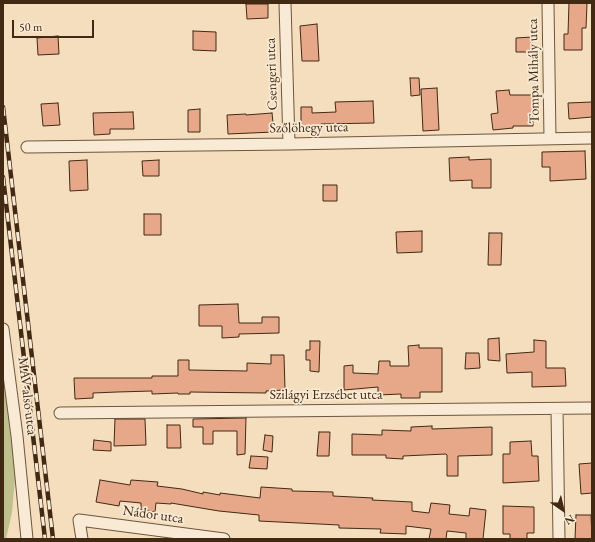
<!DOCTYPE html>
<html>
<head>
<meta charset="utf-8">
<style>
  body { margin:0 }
  #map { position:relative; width:595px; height:542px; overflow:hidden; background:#f4debd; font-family:"EB Garamond",serif }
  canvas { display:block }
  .frame { position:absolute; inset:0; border:4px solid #422914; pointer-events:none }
  .north { position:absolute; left:543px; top:490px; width:40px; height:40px; -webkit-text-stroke:3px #f8ead4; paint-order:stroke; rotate:146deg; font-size:11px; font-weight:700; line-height:16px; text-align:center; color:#422914 }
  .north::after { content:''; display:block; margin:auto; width:14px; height:18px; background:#422914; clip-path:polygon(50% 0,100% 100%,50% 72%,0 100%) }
  .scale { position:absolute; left:12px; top:20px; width:82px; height:18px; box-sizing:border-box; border:2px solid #422914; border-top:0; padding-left:5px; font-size:12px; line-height:14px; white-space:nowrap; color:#422914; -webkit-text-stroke:3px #f8ead4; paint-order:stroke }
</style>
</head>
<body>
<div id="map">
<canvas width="595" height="542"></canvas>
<div class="frame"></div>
<div class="north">N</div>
<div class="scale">50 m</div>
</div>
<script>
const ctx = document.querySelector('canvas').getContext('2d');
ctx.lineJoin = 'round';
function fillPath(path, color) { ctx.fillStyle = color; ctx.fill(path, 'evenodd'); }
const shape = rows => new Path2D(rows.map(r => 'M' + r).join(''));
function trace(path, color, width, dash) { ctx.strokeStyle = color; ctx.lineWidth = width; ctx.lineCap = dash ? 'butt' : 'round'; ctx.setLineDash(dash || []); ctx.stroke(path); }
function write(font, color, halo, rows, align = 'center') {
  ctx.font = font + ' "EB Garamond",serif'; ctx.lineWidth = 3.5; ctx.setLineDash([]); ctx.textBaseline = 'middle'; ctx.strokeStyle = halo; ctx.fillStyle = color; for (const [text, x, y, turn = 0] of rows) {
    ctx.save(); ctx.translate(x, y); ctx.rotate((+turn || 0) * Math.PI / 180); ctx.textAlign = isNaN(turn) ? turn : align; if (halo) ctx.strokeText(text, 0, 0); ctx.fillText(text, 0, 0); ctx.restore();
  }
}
const green = shape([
  [3,329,19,437,12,512,6,539,3,539]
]);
const building = shape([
  [569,3,587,3,586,28,582,28,582,50,564,50,564,34,568,34,569,3],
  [246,4,268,4,268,18,247,19,246,4],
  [317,24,319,61,302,61,300,26,317,24],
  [193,31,216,32,216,51,193,50,193,31],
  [58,36,59,54,38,55,37,38,58,36],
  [532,37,533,52,516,52,516,38,532,37],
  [410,78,419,78,420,95,411,96,410,78],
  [437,88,439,130,423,131,421,89,437,88],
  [509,90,510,95,532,95,533,126,513,126,513,128,493,130,491,114,498,113,496,91,509,90],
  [373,101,374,123,321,124,321,130,301,131,301,107,312,107,312,113,336,112,335,102,373,101],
  [592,102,592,117,569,119,568,103,592,102],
  [58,103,60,125,43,126,41,104,58,103],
  [200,109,200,132,188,132,188,110,200,109],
  [133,112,134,129,110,129,110,134,94,135,93,113,133,112],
  [272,113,274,132,228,134,227,115,246,114,246,115,272,113],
  [585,151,586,179,550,181,550,167,542,167,542,152,585,151],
  [469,157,469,160,491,159,491,188,472,188,472,180,450,181,449,158,469,157],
  [87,160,88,190,70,191,69,161,87,160],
  [159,160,159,176,143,176,142,161,159,160],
  [323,185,337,185,337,201,323,201,323,185],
  [144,214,161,214,161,235,144,235,144,214],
  [422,231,422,252,397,253,396,232,422,231],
  [489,233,502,233,501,265,488,265,489,233],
  [238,304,239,323,262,323,262,317,279,317,279,333,239,334,239,337,222,338,222,326,199,326,199,305,238,304],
  [499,338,500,361,488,360,488,339,499,338],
  [534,340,546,341,546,368,565,368,566,386,532,387,532,372,507,373,506,354,534,352,534,340],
  [310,341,320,341,319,372,310,371,310,360,306,360,306,350,310,350,310,341],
  [419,345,419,348,442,348,442,392,420,392,420,398,401,398,401,394,378,395,378,387,344,390,344,366,353,365,353,373,378,374,379,361,390,361,390,366,409,366,408,346,419,345],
  [466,353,479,353,480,368,465,369,466,353],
  [271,355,284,355,285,390,266,391,266,393,190,392,190,394,178,394,178,393,152,394,152,391,117,392,93,393,93,398,75,399,74,378,152,378,152,376,178,376,178,360,189,360,189,370,247,371,247,363,271,364,271,355],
  [246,418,245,454,237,455,237,431,213,431,213,444,203,444,203,427,193,427,193,419,246,418],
  [115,419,145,419,146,445,114,446,115,419],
  [167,425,180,425,181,448,167,448,167,425],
  [432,426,432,429,492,427,492,455,458,456,458,476,447,476,447,455,446,454,403,456,403,459,386,458,386,455,352,455,352,434,382,435,382,430,411,431,411,427,432,426],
  [319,432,330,432,329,456,317,456,319,432],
  [265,435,273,436,272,452,263,450,265,435],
  [94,440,111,442,111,451,93,450,94,440],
  [531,441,532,456,538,456,539,481,503,483,503,454,510,454,510,442,531,441],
  [251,456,268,457,267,469,249,468,251,456],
  [592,463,592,493,581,494,579,464,592,463],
  [100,480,130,485,131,480,158,482,157,486,182,489,203,494,203,492,220,495,220,493,260,498,261,487,292,489,292,491,333,492,333,496,373,498,372,500,412,502,412,511,429,513,431,503,450,505,449,514,469,516,470,508,486,510,483,539,466,539,466,533,447,531,446,539,429,539,431,529,406,526,406,534,380,533,381,529,339,528,339,525,259,521,259,515,219,511,171,503,171,504,156,503,155,512,141,510,141,503,120,501,119,506,96,502,100,480],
  [503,506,534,507,534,533,527,533,527,539,510,539,510,534,503,534,503,506],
  [576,515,591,515,592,539,575,539,576,515]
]);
const minor = shape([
  [285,3,289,144],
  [548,3,550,139],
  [27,147,289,144,592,138],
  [3,329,17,436,27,539],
  [557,409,559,539],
  [60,413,592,408],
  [82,539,79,520,224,539]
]);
const rail = shape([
  [3,107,53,539],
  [3,177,45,539]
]);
const streetNames = [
  ["Tompa Mihály utca",534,71,-91],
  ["Csengeri utca",272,74,-92],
  ["Szőlöhegy utca",309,128,-1],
  ["Szilágyi Erzsébet utca",326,395],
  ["MÁV-alsó utca",27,396,83],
  ["Nádor utca",153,515,8]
];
fillPath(green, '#bfc08e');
fillPath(building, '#e7a88a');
trace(building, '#422914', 1);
trace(minor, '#6e563e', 13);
trace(minor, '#f8ead4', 11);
trace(rail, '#422914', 4.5);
trace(rail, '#f8ead4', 3, [9]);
write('14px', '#422914', '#f8ead4', streetNames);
</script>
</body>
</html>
